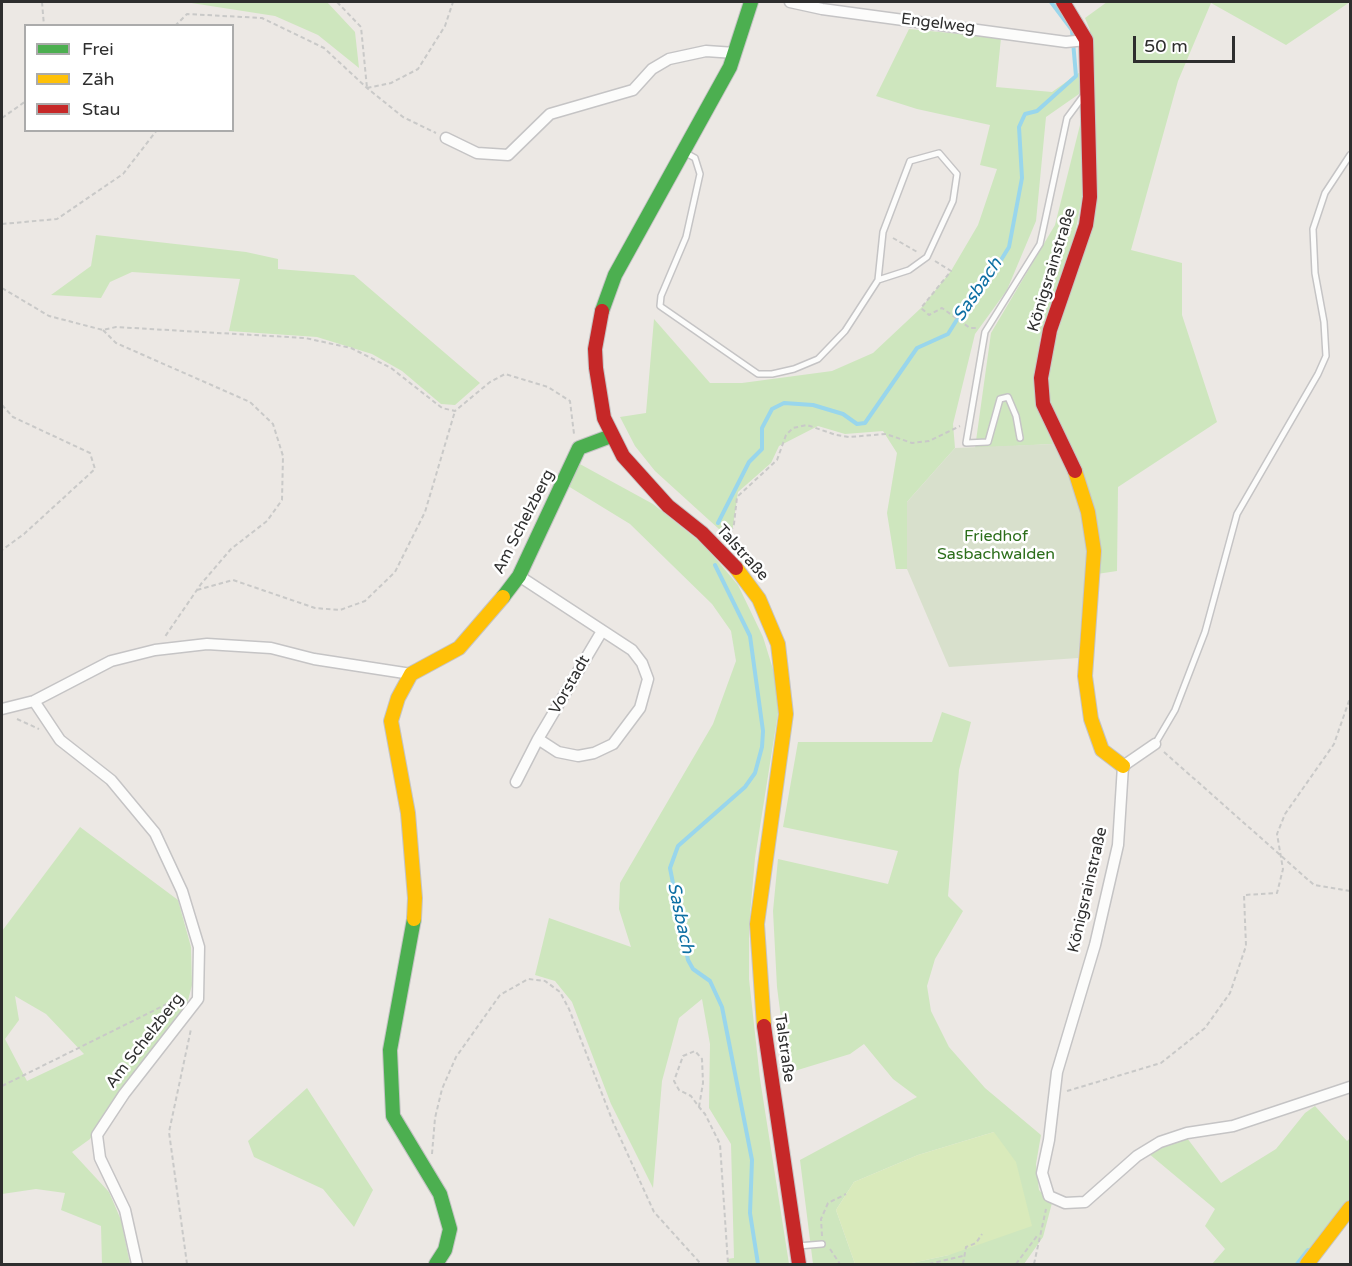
<!DOCTYPE html>
<html>
<head>
<meta charset="utf-8">
<style>
  body { margin:0 }
  #map { position:relative; width:1352px; height:1266px; overflow:hidden; background:#ece8e4; font-family:"Varela Round",sans-serif }
  canvas { display:block }
  .frame { position:absolute; inset:0; border:3px solid #2e2e2e; pointer-events:none }
  .legend { position:absolute; left:24px; top:24px; width:210px; height:108px; box-sizing:border-box; background:#fff; border:2px solid #ababab; margin:0; padding:8px 10px; list-style:none; font-size:18px; color:#2e2e2e }
  .legend li { display:flex; align-items:center; gap:12px; height:30px }
  .legend b { width:30px; border:2px solid #ababab }
  .scale { position:absolute; left:1133px; top:36px; width:102px; height:27px; box-sizing:border-box; border:3px solid #2e2e2e; border-top:0; padding-left:8px; font-size:18px; line-height:21px; white-space:nowrap; color:#2e2e2e; -webkit-text-stroke:4px #fff; paint-order:stroke }
</style>
</head>
<body>
<div id="map">
<canvas width="1352" height="1266"></canvas>
<div class="frame"></div>
<ul class="legend">
<li><b style="height:8px;background:#4caf50"></b>Frei</li>
<li><b style="height:8px;background:#ffc107"></b>Zäh</li>
<li><b style="height:8px;background:#c62828"></b>Stau</li>
</ul>
<div class="scale">50 m</div>
</div>
<script>
const ctx = document.querySelector('canvas').getContext('2d');
ctx.lineJoin = 'round';
function fillPath(path, color) { ctx.fillStyle = color; ctx.fill(path, 'evenodd'); }
const shape = rows => new Path2D(rows.map(r => 'M' + r).join(''));
function trace(path, color, width, dash) { ctx.strokeStyle = color; ctx.lineWidth = width; ctx.lineCap = dash ? 'butt' : 'round'; ctx.setLineDash(dash || []); ctx.stroke(path); }
function write(font, color, halo, rows, align = 'center') {
  ctx.font = font + ' "Varela Round",sans-serif'; ctx.lineWidth = 5; ctx.setLineDash([]); ctx.textBaseline = 'middle'; ctx.strokeStyle = halo; ctx.fillStyle = color; for (const [text, x, y, turn = 0] of rows) {
    ctx.save(); ctx.translate(x, y); ctx.rotate((+turn || 0) * Math.PI / 180); ctx.textAlign = isNaN(turn) ? turn : align; if (halo) ctx.strokeText(text, 0, 0); ctx.fillText(text, 0, 0); ctx.restore();
  }
}
const green = shape([
  [185,2,327,2,355,32,359,68,318,35,275,16],
  [1107,2,1350,2,1286,45,1211,3,1178,81,1131,250,1182,263,1182,315,1217,422,1118,487,1117,571,1097,574,1048,394,1048,363,1092,222,1090,30,1085,18],
  [909,29,1001,38,996,87,1052,92,1083,70,1079,94,1046,117,1036,221,1007,290,975,334,953,424,955,448,907,502,907,569,896,569,887,513,897,453,883,431,845,434,818,426,779,446,771,463,738,492,731,540,655,471,635,446,620,417,646,413,654,319,710,383,742,383,832,371,873,353,921,308,951,271,978,225,997,169,980,165,990,125,917,109,876,96],
  [1081,121,1082,198,1073,243,1040,338,1035,381,1040,413,1053,444,975,448,991,333,1055,225],
  [96,235,246,252,278,259,278,269,354,275,480,383,455,405,441,404,402,371,372,354,317,337,229,331,240,279,132,272,110,282,101,298,51,295,91,266],
  [578,463,653,504,704,545,738,585,763,637,776,679,778,713,755,858,749,927,749,979,760,1079,789,1264,729,1264,727,1259,734,1258,731,1144,709,1108,710,1044,702,999,679,1018,662,1081,653,1188,611,1104,572,1002,555,981,535,975,549,918,631,947,619,909,620,883,713,724,736,661,731,631,712,604,630,524,568,486],
  [942,712,971,722,959,770,948,896,963,911,935,959,927,986,931,1011,949,1047,985,1088,1041,1135,1036,1164,1039,1190,1052,1203,1043,1237,1024,1264,907,1264,949,1255,994,1132,918,1155,854,1182,836,1210,855,1264,813,1264,800,1160,917,1097,893,1079,864,1044,850,1054,788,1073,777,987,773,911,778,859,888,884,898,851,783,827,798,742,932,742],
  [80,827,178,900,191,947,192,985,186,1008,123,1088,90,1139,72,1152,109,1192,121,1220,130,1264,102,1264,101,1226,61,1210,65,1193,36,1189,2,1194,2,931],
  [15,996,46,1014,84,1054,27,1081,5,1039,19,1020],
  [307,1088,373,1190,354,1227,323,1189,254,1157,248,1141],
  [1315,1106,1347,1141,1350,1138,1350,1202,1300,1264,1212,1264,1225,1249,1205,1226,1215,1209,1148,1153,1164,1143,1187,1138,1221,1183,1276,1149,1305,1113]
]);
const cemetery = shape([
  [1053,444,1067,470,1080,510,1087,550,1078,658,949,667,907,569,907,502,955,448]
]);
const pitch = shape([
  [994,1132,1016,1162,1032,1226,949,1255,907,1264,855,1264,836,1210,854,1182,918,1155]
]);
const stream = shape([
  [718,523,749,462,762,449,762,428,772,409,784,403,813,405,843,414,857,424,865,423,917,348,948,334,968,302,986,285,990,269,1001,260,1009,247,1022,178,1019,127,1025,114,1037,111,1076,76,1072,30,1051,2],
  [715,565,750,636,763,731,762,747,755,773,745,787,678,846,670,868,688,960,693,969,710,981,722,1007,752,1160,750,1213,758,1264],
  [1297,1264,1308,1250]
]);
const path = shape([
  [42,2,44,26],
  [337,2,361,27,367,88],
  [175,26,187,14,262,18,324,48,367,88,403,117,436,133],
  [367,88,391,83,418,69,445,26,453,2],
  [2,118,26,101],
  [2,224,57,219,123,174,157,130],
  [893,238,919,253],
  [935,261,951,271,921,308,929,315,942,308,970,328,978,328],
  [2,288,49,316,103,330,116,327,305,338,351,348,391,368,442,408,455,411,490,382,505,374,548,387,570,401,574,434],
  [103,330,116,343,250,402,273,424,283,456,282,500,267,521,231,549,201,584,164,638],
  [2,405,13,417,90,453,95,469,24,534,2,550],
  [728,539,734,524,737,497,777,460,786,435,793,428,807,425,836,435,849,437,886,434,912,443,929,441,960,426],
  [197,590,233,580,315,608,340,610,365,601,395,572,425,512,455,411],
  [17,719,39,729],
  [1164,752,1314,885,1350,891],
  [2,1086,171,1002,180,1001],
  [1067,1091,1161,1063,1205,1028,1230,993,1246,946,1244,895,1277,893,1283,869,1277,834,1285,814,1334,744,1350,698],
  [699,1107,703,1083,702,1059,695,1051,683,1056,674,1081,679,1090,691,1096,699,1107,705,1114,720,1144,728,1264],
  [432,1154,435,1118,442,1089,456,1057,500,995,528,979,545,981,560,992,569,1009,613,1122,654,1212,701,1264],
  [822,1236,821,1219,828,1203,846,1194],
  [830,1249,840,1264],
  [187,1264,169,1132,191,1029],
  [929,1264,963,1256],
  [963,1264,966,1247,976,1243,982,1234],
  [1016,1264,1037,1236],
  [1034,1264,1046,1209]
]);
const lane = shape([
  [684,152,695,158,700,174,686,237,661,296,660,306,758,374,772,374,794,369,818,359,845,331,878,280,909,270,927,257,953,201,957,174,939,153,910,161,883,232,878,280],
  [1020,438,1016,416,1008,397,1000,399,988,442,966,443,985,332,1040,244,1067,118,1084,95],
  [1155,744,1175,710,1205,632,1237,514,1318,374,1326,356,1324,322,1315,273,1313,229,1325,193,1350,155],
  [798,1246,822,1244]
]);
const street = shape([
  [790,2,822,9,1066,42,1086,40],
  [446,138,477,153,508,155,550,114,633,90,652,69,669,59,706,51,735,53],
  [519,576,632,650,642,663,648,679,640,708,613,744,594,753,578,756,558,752,538,739,602,631],
  [34,701,60,740,111,780,155,833,182,891,199,947,198,999,124,1094,97,1135,100,1158,125,1210,137,1264],
  [2,709,34,701,111,661,155,650,207,644,271,648,314,659,411,674],
  [1155,744,1123,766,1118,845,1095,945,1057,1072,1049,1140,1042,1173,1049,1196,1065,1203,1085,1202,1137,1156,1160,1142,1187,1133,1233,1126,1350,1087],
  [516,782,538,739]
]);
const fast = shape([
  [602,311,615,275,730,67,751,2],
  [503,597,519,576,579,448,611,436],
  [414,919,390,1050,393,1116,440,1194,450,1229,445,1250,436,1264]
]);
const slow = shape([
  [1075,471,1088,512,1094,551,1085,676,1091,719,1102,750,1123,766],
  [736,568,759,599,778,644,786,714,757,924,764,1026],
  [414,919,415,898,408,813,391,721,398,698,411,674,459,648,503,597],
  [1307,1264,1350,1208]
]);
const jam = shape([
  [1063,2,1086,40,1090,197,1086,225,1050,330,1041,378,1043,404,1075,471],
  [602,311,595,349,596,368,604,418,623,456,668,506,702,533,736,568],
  [764,1026,799,1264]
]);
const streetNames = [
  ["Engelweg",938,24,7],
  ["Königsrainstraße",1052,270,-73],
  ["Am Schelzberg",524,522,-63],
  ["Talstraße",742,553,48],
  ["Vorstadt",570,685,-60],
  ["Königsrainstraße",1088,890,-77],
  ["Am Schelzberg",145,1041,-52],
  ["Talstraße",784,1048,82]
];
const parkNames = [
  ["Friedhof",996,537],
  ["Sasbachwalden",996,555]
];
const waterNames = [
  ["Sasbach",978,290,-56],
  ["Sasbach",680,918,78]
];
fillPath(green, '#cee6be');
fillPath(cemetery, '#d8e0cc');
fillPath(pitch, '#d9eabb');
trace(stream, '#99d6ec', 4);
trace(lane, '#c5c4c5', 8);
trace(street, '#c5c4c5', 13);
trace(fast, '#c5c4c5', 16);
trace(slow, '#c5c4c5', 16);
trace(jam, '#c5c4c5', 16);
trace(path, '#c9c9c8', 2, [4.5, 3]);
trace(lane, '#fcfcfb', 5);
trace(street, '#fcfcfb', 10);
trace(fast, '#4caf50', 14);
trace(slow, '#ffc107', 14);
trace(jam, '#c62828', 14);
write('16px', '#2e2e2e', '#fff', streetNames);
write('16px', '#2c6e1b', '#fff', parkNames);
write('italic 18px', '#0d6fa3', '#fff', waterNames);
</script>
</body>
</html>
